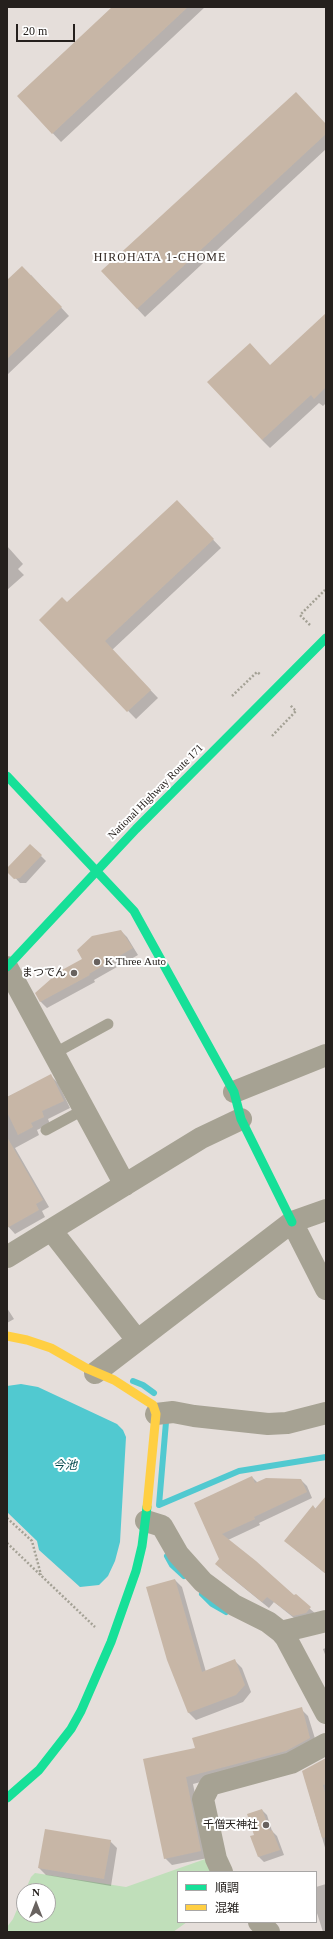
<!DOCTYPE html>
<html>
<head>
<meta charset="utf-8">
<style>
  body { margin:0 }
  #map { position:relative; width:333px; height:1939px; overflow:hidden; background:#e5deda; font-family:"Times New Roman","Noto Sans JP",serif }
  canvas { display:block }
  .frame { position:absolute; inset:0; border:8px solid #25201d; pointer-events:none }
  .legend { position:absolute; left:177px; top:1871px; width:140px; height:52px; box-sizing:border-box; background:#fff; border:1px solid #a8a6a5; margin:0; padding:5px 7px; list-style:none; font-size:12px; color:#25201d }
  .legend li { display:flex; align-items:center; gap:8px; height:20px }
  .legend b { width:20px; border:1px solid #a8a6a5 }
  .north { position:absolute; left:16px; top:1883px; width:40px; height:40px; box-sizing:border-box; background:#fff; border:1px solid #a8a6a5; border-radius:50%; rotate:0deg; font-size:11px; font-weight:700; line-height:16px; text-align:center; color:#25201d }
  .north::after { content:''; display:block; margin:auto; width:14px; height:18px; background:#68625f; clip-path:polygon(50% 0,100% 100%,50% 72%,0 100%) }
  .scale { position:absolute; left:16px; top:24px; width:59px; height:18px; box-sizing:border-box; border:2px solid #25201d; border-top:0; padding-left:5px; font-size:12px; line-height:14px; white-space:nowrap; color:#25201d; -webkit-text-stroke:3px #fff; paint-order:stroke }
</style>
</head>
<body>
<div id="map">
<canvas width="333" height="1939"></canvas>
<div class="frame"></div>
<ul class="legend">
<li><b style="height:5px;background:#16e098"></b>順調</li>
<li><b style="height:5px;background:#ffcf43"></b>混雑</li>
</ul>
<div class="north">N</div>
<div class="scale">20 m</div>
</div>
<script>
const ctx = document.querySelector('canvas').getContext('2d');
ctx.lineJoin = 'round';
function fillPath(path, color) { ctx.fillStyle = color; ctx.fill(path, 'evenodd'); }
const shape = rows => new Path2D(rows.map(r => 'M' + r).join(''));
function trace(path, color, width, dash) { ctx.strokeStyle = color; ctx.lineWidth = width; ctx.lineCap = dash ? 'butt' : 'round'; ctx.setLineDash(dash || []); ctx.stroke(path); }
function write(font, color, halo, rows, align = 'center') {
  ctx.font = font + ' "Times New Roman","Noto Sans JP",serif'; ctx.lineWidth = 4; ctx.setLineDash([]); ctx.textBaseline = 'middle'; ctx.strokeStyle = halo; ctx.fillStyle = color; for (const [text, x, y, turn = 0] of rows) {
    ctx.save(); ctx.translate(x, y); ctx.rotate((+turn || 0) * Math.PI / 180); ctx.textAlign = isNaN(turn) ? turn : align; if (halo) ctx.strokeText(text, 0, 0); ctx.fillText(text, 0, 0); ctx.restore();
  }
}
const green = shape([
  [208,1858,213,1872,178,1872,178,1922,187,1922,173,1932,7,1932,7,1927,13,1919,24,1893,24,1915,48,1915,48,1891,25,1891,31,1877,35,1873,126,1887]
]);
const water = shape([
  [21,1384,38,1387,117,1424,123,1430,126,1437,120,1542,115,1561,108,1576,99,1585,80,1587,39,1550,37,1541,7,1512,7,1386]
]);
const shadow = shape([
  [113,7,205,7,61,142,18,96],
  [326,125,326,149,145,317,102,271],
  [31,275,69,316,7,375,7,281],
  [326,314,326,403,323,406,319,403,270,448,262,440,270,366],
  [185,510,221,548,112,650,158,698,136,719,40,620,67,604],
  [7,546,23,564,18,569,24,575,7,590],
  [30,845,46,861,26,883,20,883,7,869],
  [121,931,127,937,138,955,94,980,95,982,47,1008,41,1002,37,994],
  [51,1076,58,1083,70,1108,48,1119,50,1124,37,1130,39,1135,15,1148,49,1207,42,1211,45,1217,15,1234,7,1225,7,1097],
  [7,1308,14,1319,7,1323],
  [252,1477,258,1483,301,1480,307,1486,312,1498,259,1523,260,1525,228,1540,316,1614,299,1622,274,1602,269,1608,222,1570,220,1559,195,1503],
  [326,1497,326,1574,285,1541,313,1506,316,1509],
  [175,1580,182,1587,206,1672,235,1661,242,1668,251,1692,243,1702,196,1720,189,1713,168,1660],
  [326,1648,326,1657,323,1649],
  [301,1709,308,1716,317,1745,294,1758,193,1784,208,1858,172,1865,165,1858,145,1760,196,1749],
  [326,1759,326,1851,303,1772],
  [262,1810,267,1815,272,1831,277,1836,284,1855,264,1862,259,1857,256,1835],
  [110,1841,117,1848,111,1886,46,1875,39,1868],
  [326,1884,326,1932,323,1932,316,1910,316,1887]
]);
const stream = shape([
  [133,1381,143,1385,154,1393],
  [166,1422,159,1505,239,1471,326,1457],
  [167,1556,172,1565,184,1576],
  [202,1594,212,1604,226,1612]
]);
const building = shape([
  [112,7,188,7,52,134,17,96],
  [296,92,326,124,326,134,137,309,101,271],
  [22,266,62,307,7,359,7,280],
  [326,313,326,387,314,399,311,395,262,440,207,382,250,343,270,365],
  [177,500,214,539,105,641,151,690,127,712,39,620,62,597,67,602],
  [30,844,42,855,20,878,14,879,7,872,7,868],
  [121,930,133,948,89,974,90,975,40,1002,35,993,52,978,51,976,82,959,77,950,92,936],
  [51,1074,64,1101,42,1111,44,1117,31,1123,33,1127,18,1135,7,1112,7,1097],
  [7,1137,43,1200,36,1204,39,1210,7,1228],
  [252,1476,255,1483,266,1478,301,1479,307,1492,254,1517,255,1519,222,1534,256,1561,294,1595,296,1594,311,1607,306,1613,293,1616,267,1597,262,1602,215,1564,219,1559,194,1503],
  [326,1496,326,1574,284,1541,313,1505,315,1509],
  [175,1579,202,1672,235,1659,245,1685,236,1695,188,1713,167,1660,146,1587],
  [302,1707,310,1738,286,1751,186,1777,201,1851,164,1859,143,1759,195,1748,192,1738],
  [326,1758,326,1784,323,1785,326,1796,326,1837,322,1838,302,1771],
  [262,1809,270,1831,272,1830,280,1850,258,1857,250,1836,254,1835,247,1814],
  [45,1829,111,1840,104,1879,38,1868]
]);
const path = shape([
  [310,625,300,615,325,590],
  [232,696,257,672,261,675],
  [272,736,296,711,290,705],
  [7,1518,32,1541,41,1575],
  [7,1543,95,1627]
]);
const lane = shape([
  [55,1053,108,1024],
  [46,1130,83,1110]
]);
const street = shape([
  [7,967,125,1185],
  [234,1092,326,1055],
  [292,1222,326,1289],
  [51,1230,137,1340],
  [7,1257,201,1138,241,1119],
  [95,1373,292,1222,326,1210],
  [156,1414,173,1412,194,1416,268,1424,287,1423,326,1413],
  [146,1521,162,1526,178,1554,203,1582,234,1605,268,1622,281,1632,326,1621],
  [281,1632,286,1638,326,1713],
  [222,1872,216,1859,203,1799,210,1785,291,1763,326,1744],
  [259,1922,269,1932]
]);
const fast = shape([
  [7,776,134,911,234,1092,241,1119,292,1222],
  [7,967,136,829,326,638],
  [7,1798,39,1770,71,1729,81,1711,111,1642,136,1571,142,1546,147,1507]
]);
const slow = shape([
  [7,1336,27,1340,51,1348,86,1368,114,1380,153,1405,156,1414,147,1507]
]);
const markers = [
  [97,962,4,"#68625f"],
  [74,973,4,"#68625f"],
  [266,1825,4,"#68625f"]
];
const streetNames = [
  ["National Highway Route 171",156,792,-45]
];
const poiNames = [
  ["K Three Auto",105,962,"left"],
  ["まつでん",66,973],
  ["千僧天神社",258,1825]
];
const neighbourhoodNames = [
  ["HIROHATA 1-CHOME",160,258]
];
const waterNames = [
  ["今池",65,1466]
];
fillPath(green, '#c0dfba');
fillPath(water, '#51c9d0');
fillPath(shadow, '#0003');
trace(stream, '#51c9d0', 6);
fillPath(building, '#c7b6a6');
trace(path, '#a4a195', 2.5, [2, 2]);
trace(lane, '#a6a293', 11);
trace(street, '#a6a293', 22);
trace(fast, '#16e098', 9);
trace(slow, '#ffcf43', 9);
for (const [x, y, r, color] of markers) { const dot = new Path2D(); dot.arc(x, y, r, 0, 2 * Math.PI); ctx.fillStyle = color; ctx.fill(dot); trace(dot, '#fff', 1.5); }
write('11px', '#25201d', '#fff', streetNames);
write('11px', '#25201d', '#fff', poiNames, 'right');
ctx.letterSpacing = '1px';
write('12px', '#312721', '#fff', neighbourhoodNames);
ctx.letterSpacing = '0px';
write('italic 12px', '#03484d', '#fff', waterNames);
</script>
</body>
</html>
